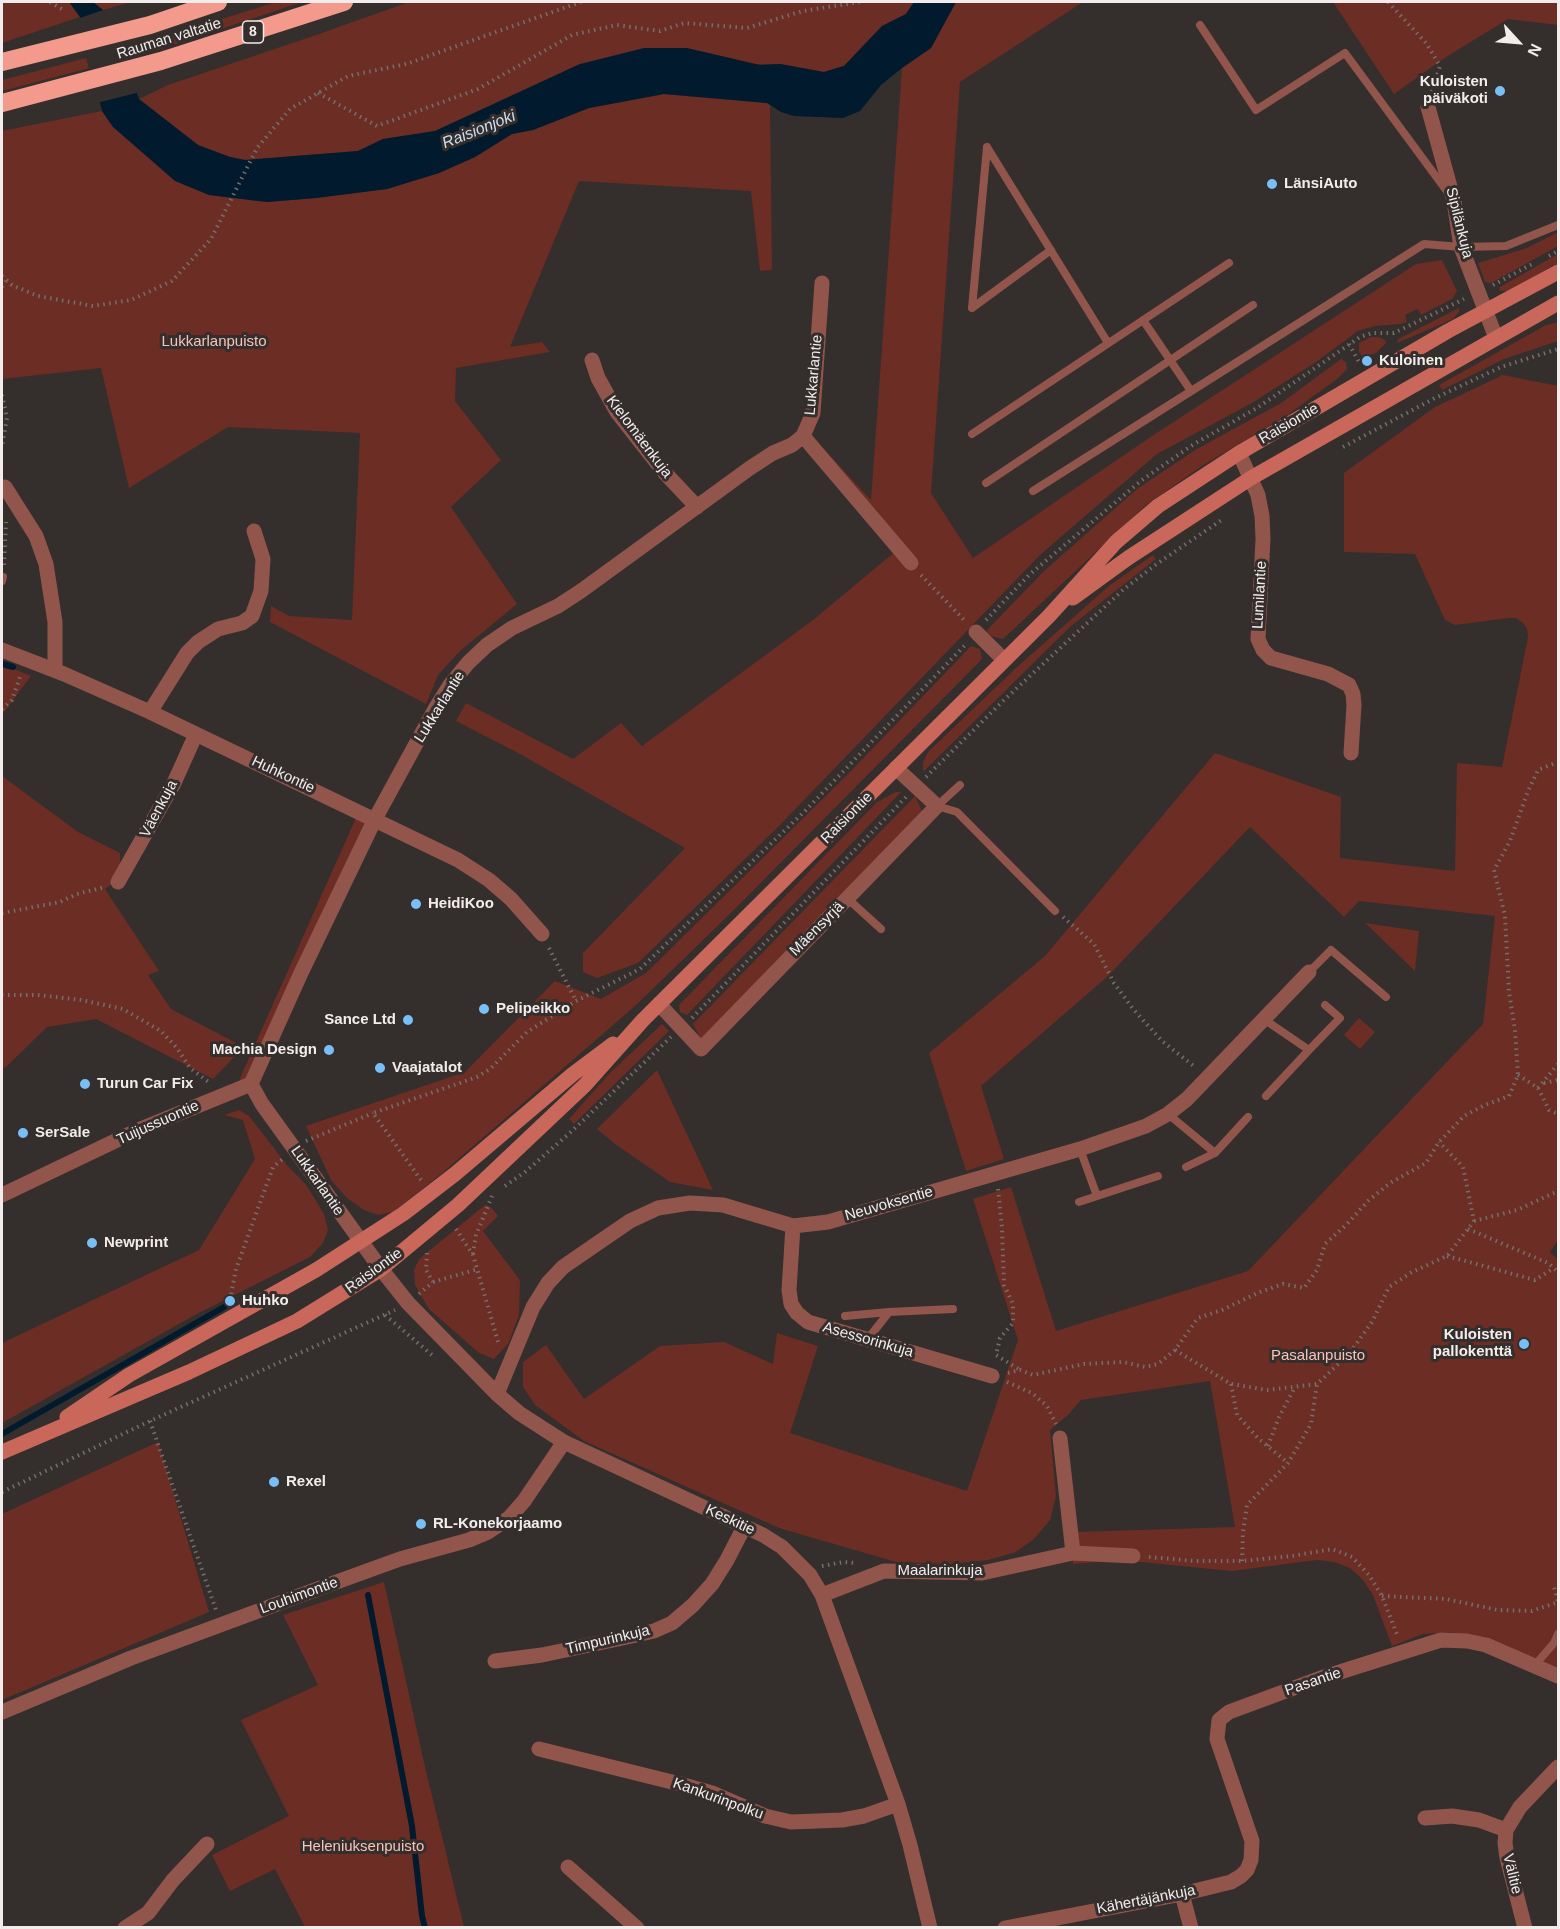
<!DOCTYPE html>
<html>
<head>
<meta charset="utf-8">
<style>
  body { margin:0 }
  #map { position:relative; width:1560px; height:1929px; overflow:hidden; background:#342e2c; font-family:Helvetica,sans-serif }
  canvas { display:block }
  .frame { position:absolute; inset:0; border:3px solid #f2edec; pointer-events:none }
  .north { position:absolute; left:1488px; top:12px; width:60px; height:60px; -webkit-text-stroke:4px #342e2c; paint-order:stroke; rotate:116deg; font-size:16px; font-weight:700; line-height:24px; text-align:center; color:#f2edec }
  .north::after { content:''; display:block; margin:auto; width:21px; height:27px; background:#f2edec; clip-path:polygon(50% 0,100% 100%,50% 72%,0 100%) }
</style>
</head>
<body>
<div id="map">
<canvas width="1560" height="1929"></canvas>
<div class="frame"></div>
<div class="north">N</div>
</div>
<script>
const ctx = document.querySelector('canvas').getContext('2d');
ctx.lineJoin = 'round';
function fillPath(path, color) { ctx.fillStyle = color; ctx.fill(path, 'evenodd'); }
const shape = rows => new Path2D(rows.map(r => 'M' + r).join(''));
function trace(path, color, width, dash) { ctx.strokeStyle = color; ctx.lineWidth = width; ctx.lineCap = dash ? 'butt' : 'round'; ctx.setLineDash(dash || []); ctx.stroke(path); }
function write(font, color, halo, rows, align = 'center') {
  ctx.font = font + ' Helvetica,sans-serif'; ctx.lineWidth = 6; ctx.setLineDash([]); ctx.textBaseline = 'middle'; ctx.strokeStyle = halo; ctx.fillStyle = color; for (const [text, x, y, turn = 0] of rows) {
    ctx.save(); ctx.translate(x, y); ctx.rotate((+turn || 0) * Math.PI / 180); ctx.textAlign = isNaN(turn) ? turn : align; if (halo) ctx.strokeText(text, 0, 0); ctx.fillText(text, 0, 0); ctx.restore();
  }
}
const green = shape([
  [2,2,69,2,80,17,2,43],
  [93,2,132,2,103,10],
  [276,2,302,2,158,50,2,91,2,80,155,40],
  [409,2,914,2,906,14,882,26,844,66,824,72,780,64,580,64,435,131,383,139,358,151,245,160,230,157,198,145,139,99,168,85,316,35],
  [956,2,1083,2,960,82,931,493,973,558,1152,436,1416,264,1442,260,1457,291,1452,299,1421,315,1418,309,1405,315,1407,322,1401,324,1374,326,1358,331,1316,362,1252,403,1157,454,1040,555,780,825,638,963,597,978,583,972,583,953,685,848,520,754,456,721,466,703,573,759,621,723,642,746,813,620,897,550,811,457,823,448,871,500,902,68,931,48],
  [1333,2,1558,2,1558,25,1508,19,1443,59,1394,94],
  [664,94,767,103,770,105,772,270,760,271,751,191,579,181,510,347,542,342,550,352,456,368,455,401,501,460,451,507,517,604,460,651,438,675,426,704,270,622,271,606,289,616,352,620,360,433,228,427,129,488,101,368,2,379,2,131,102,111,113,127,209,195,267,202,316,198,387,189,439,173,475,157,512,134,533,130,589,108],
  [1558,232,1558,246,1491,283,1485,282,1478,263,1527,248],
  [1558,254,1558,263,1509,291,1501,291,1499,290,1500,287],
  [1459,308,1459,312,1453,319,1397,343,1398,339],
  [1558,322,1558,341,1504,359,1442,390,1439,385,1546,325],
  [1371,337,1379,337,1385,340,1386,343,1376,353,1366,356,1362,356,1359,352,1359,343],
  [1341,359,1346,362,1347,369,1337,379,1286,416,1205,464,1146,505,1003,639,991,636,987,632,988,629,1044,571,1137,489,1195,450,1281,403],
  [1503,375,1558,386,1558,1240,1550,1252,1558,1260,1558,1669,1484,1639,1450,1632,1423,1634,1392,1646,1373,1595,1363,1580,1350,1568,1334,1562,1317,1560,1232,1571,1120,1560,1073,1564,1074,1532,1235,1527,1210,1381,1081,1400,1068,1415,1050,1430,1056,1496,1050,1520,1034,1539,1016,1552,988,1560,950,1564,896,1562,779,1528,584,1441,535,1405,523,1387,523,1362,546,1345,584,1399,660,1346,724,1342,773,1364,777,1333,818,1346,790,1433,967,1491,1018,1340,973,1199,1011,1187,1056,1331,1248,1271,1483,1024,1495,916,1359,901,1344,917,1250,827,1107,977,981,1086,1004,1159,966,1171,929,1053,1045,956,1215,753,1341,797,1340,858,1455,871,1457,763,1502,767,1528,637,1527,629,1523,623,1516,618,1509,618,1455,625,1445,620,1415,554,1344,552,1344,473,1435,407],
  [1153,555,1156,559,1071,626,923,772,923,762,928,752,1017,667,1110,585],
  [971,646,980,649,982,659,736,908,634,1007,441,1174,393,1212,378,1215,364,1210,347,1198,331,1180,306,1126,465,1072,555,981,601,999,646,973,850,772],
  [2,664,31,676,2,715],
  [2,776,78,832,120,853,120,878,105,889,159,971,148,975,171,1009,244,1047,213,1079,96,1019,47,1027,6,1067,2,1068],
  [896,792,901,792,687,1015,680,1012,679,1005,877,802],
  [915,796,922,811,701,1039,693,1024],
  [359,811,375,819,251,1084,237,1089,241,1076],
  [1365,923,1419,931,1415,971],
  [1359,1018,1375,1032,1360,1049,1344,1035],
  [662,1024,669,1031,574,1124,569,1119,610,1073],
  [657,1070,713,1190,670,1182,615,1144,597,1129],
  [239,1110,249,1116,287,1165,307,1186,324,1214,328,1230,323,1243,310,1257,195,1315,2,1423,2,1343,199,1250,255,1159,243,1120,224,1115],
  [485,1205,491,1207,498,1216,483,1231,520,1280,519,1315,508,1344,494,1359,479,1353,429,1309,415,1285,414,1270,419,1259],
  [158,1442,209,1612,2,1700,2,1514],
  [384,1582,425,1767,464,1927,305,1927,275,1869,230,1891,212,1855,289,1816,241,1720,318,1685,283,1615]
]);
const water = shape([
  [69,2,93,2,103,10,113,26,139,99,198,145,230,157,245,160,358,151,383,139,435,131,580,64,644,48,687,48,760,65,780,64,824,72,844,66,882,26,906,14,914,2,956,2,931,48,902,68,881,85,860,111,843,118,794,116,781,112,767,103,664,94,589,108,533,130,512,134,475,157,439,173,387,189,316,198,267,202,209,195,175,181,113,127,102,111,80,17]
]);
const pier = shape([
  [106,9,116,25,140,92,97,103,77,19]
]);
const stream = shape([
  [2,664,13,667],
  [2,1434,224,1307],
  [368,1595,412,1826,422,1916,425,1928]
]);
const path = shape([
  [50,2,65,11],
  [1388,2,1426,43,1440,66,1432,92],
  [318,93,377,126,478,89,572,35,617,25,660,31,684,23,747,28,803,11,860,2],
  [1549,256,1558,251],
  [2,276,12,285,38,296,93,306,131,300,172,281,211,239,257,148,290,109,348,76,406,64,581,2],
  [1493,285,1534,263],
  [2,287,6,281],
  [1349,344,1360,364],
  [2,395,7,418,2,446],
  [1343,447,1435,398,1501,367,1558,349],
  [4,565,6,522],
  [921,575,966,622],
  [986,620,1029,575,1142,480,1194,444,1257,408,1360,337,1372,333,1394,333,1464,299],
  [2,709,12,700,21,674],
  [926,777,1004,700,1124,589,1158,563,1223,519],
  [2,913,60,902,77,894,105,887],
  [1063,917,1094,944,1114,983,1133,1009,1162,1041,1195,1067],
  [549,948,576,1001],
  [2,995,38,995,81,1000,123,1009,161,1031,177,1048,190,1068,210,1083],
  [692,1018,906,797],
  [1518,1075,1538,1088,1549,1110,1558,1114],
  [1544,1083,1558,1080],
  [1538,1088,1558,1064],
  [306,1141,373,1113],
  [421,1180,373,1113,477,1077,490,1069,527,1032,576,1001,640,969,806,810,966,644],
  [505,1186,525,1172,572,1131,671,1037],
  [998,1189,1002,1228,1004,1285,1013,1304,1013,1323,1000,1338,996,1355,1020,1370],
  [1474,1221,1517,1210,1558,1191],
  [456,1229,473,1255,499,1345],
  [1468,1229,1548,1263,1558,1272],
  [473,1254,476,1235,492,1196],
  [1447,1256,1535,1280,1554,1268],
  [433,1282,478,1269],
  [419,1294,433,1282,426,1270,427,1253],
  [230,1300,236,1269,273,1167,284,1158],
  [385,1315,432,1355],
  [1175,1350,1231,1384,1267,1390,1317,1384,1349,1354,1372,1322,1389,1287,1412,1272,1447,1256,1474,1221,1463,1167,1439,1142],
  [1008,1373,1020,1370,1033,1375,1084,1364,1123,1362,1145,1367,1158,1364,1175,1350,1198,1318,1222,1310,1260,1292,1283,1284,1304,1288,1317,1270,1325,1244,1347,1224,1368,1201,1390,1183,1426,1163,1439,1142,1464,1116,1485,1105,1509,1096,1518,1075,1515,1030,1509,992,1505,916,1494,870,1510,841,1528,791,1538,770,1558,762],
  [1007,1382,1032,1393,1047,1406,1056,1424],
  [1231,1384,1237,1415,1259,1439,1288,1463],
  [150,1421,216,1610],
  [1268,1446,1279,1417,1295,1387],
  [2,1492,150,1421,395,1310],
  [1149,1557,1195,1561,1242,1561,1292,1556,1332,1549,1352,1557,1369,1575,1382,1596,1398,1637],
  [1242,1561,1243,1532,1247,1505,1288,1463,1311,1424,1317,1384],
  [822,1566,844,1562,856,1563],
  [1382,1596,1446,1599,1498,1610,1532,1611,1558,1602,1554,1587]
]);
const lane = shape([
  [1200,25,1256,110,1345,53,1446,190],
  [987,147,1108,343],
  [972,308,987,147],
  [972,308,1051,250],
  [1143,320,1191,391],
  [972,434,1229,263],
  [986,483,1253,305],
  [1033,491,1424,244,1461,247,1506,246,1558,225],
  [2,581,3,577],
  [937,806,957,812,1055,911],
  [937,806,960,785],
  [848,899,881,929],
  [1309,972,1331,950,1386,997],
  [1265,1020,1309,1050,1340,1018,1325,1005],
  [1266,1096,1309,1050],
  [1168,1114,1215,1153],
  [1080,1149,1097,1196],
  [1186,1167,1215,1153,1248,1117],
  [1079,1202,1158,1176],
  [845,1316,889,1312],
  [867,1340,889,1312,953,1309],
  [1535,1665,1554,1643,1558,1634]
]);
const street = shape([
  [1428,107,1454,201,1461,247,1496,338],
  [822,283,813,413,803,436,792,445,773,453,750,468,581,591,558,606,512,628,487,645,468,663,450,685,435,709,375,819,301,973,251,1084,262,1104,381,1269,408,1303,497,1394,519,1413,564,1442,763,1535,782,1547,810,1575,822,1595,898,1804,910,1845,930,1928],
  [592,360,598,378,617,412,665,473,697,507],
  [803,436,911,563],
  [1239,453,1258,495,1262,516,1263,539,1258,639,1263,650,1271,658,1328,674,1349,685,1353,694,1354,705,1351,753],
  [5,487,36,536,46,564,55,622,55,670],
  [976,632,1004,660],
  [2,650,64,674,150,712,458,860,489,880,511,899,542,934],
  [150,712,187,653,198,642,218,629,242,623,252,616,261,591,263,559,254,531],
  [118,882,174,783,196,734],
  [659,1004,701,1049,937,806,896,768],
  [2,1195,136,1131,251,1084],
  [793,1226,789,1290,791,1304,797,1313,808,1322,992,1376],
  [497,1394,533,1307,548,1283,563,1267,630,1221,658,1208,690,1203,723,1205,793,1226,828,1222,1080,1149,1146,1126,1168,1114,1187,1099,1309,972],
  [1060,1438,1073,1553],
  [822,1595,884,1571,982,1573,1073,1553,1133,1556],
  [495,1661,542,1655,632,1636,654,1631,672,1623,693,1605,712,1584,727,1560,744,1527],
  [2,1712,131,1658,331,1584,400,1559,469,1540,488,1532,509,1518,524,1501,564,1442],
  [539,1749,680,1784,712,1793,765,1816,791,1822,842,1820,864,1816,898,1804],
  [1425,1818,1452,1816,1479,1820,1506,1830],
  [568,1867,637,1928],
  [1182,1894,1191,1928],
  [125,1928,148,1913,173,1880,207,1844],
  [1005,1928,1182,1894,1231,1882,1241,1876,1247,1870,1251,1860,1252,1841,1217,1739,1219,1720,1229,1712,1321,1678,1441,1640,1467,1641,1486,1645,1558,1676],
  [1525,1928,1507,1858,1505,1843,1506,1830,1520,1807,1558,1767]
]);
const secondary = shape([
  [1073,598,1128,558,1251,478,1558,303],
  [67,1417,129,1375,316,1270,403,1214,455,1174,573,1074,613,1044],
  [2,1452,189,1372,297,1321,381,1269,458,1205,585,1085,643,1020,1049,616,1116,542,1158,506,1239,453,1448,331,1558,272]
]);
const highway = shape([
  [2,62,150,25,218,2],
  [2,103,161,61,344,2]
]);
const markers = [
  [1500,91,6,"#78bff7"],
  [1272,184,6,"#78bff7"],
  [1367,361,6,"#78bff7"],
  [416,904,6,"#78bff7"],
  [484,1009,6,"#78bff7"],
  [408,1020,6,"#78bff7"],
  [329,1050,6,"#78bff7"],
  [380,1068,6,"#78bff7"],
  [85,1084,6,"#78bff7"],
  [23,1133,6,"#78bff7"],
  [92,1243,6,"#78bff7"],
  [230,1301,6,"#78bff7"],
  [1524,1344,6,"#78bff7"],
  [274,1482,6,"#78bff7"],
  [421,1524,6,"#78bff7"]
];
const shields = [
  [253,32,21]
];
const shieldNames = [
  ["8",253,32]
];
const streetNames = [
  ["Rauman valtatie",169,39,-17],
  ["Sipilänkuja",1459,223,76],
  ["Lukkarlantie",814,375,-85],
  ["Raisiontie",1289,424,-30],
  ["Kielomäenkuja",639,437,53],
  ["Lumilantie",1260,595,-87],
  ["Lukkarlantie",440,707,-58],
  ["Huhkontie",283,775,25],
  ["Väenkuja",159,809,-62],
  ["Raisiontie",847,818,-45],
  ["Mäensyrjä",817,929,-45],
  ["Tuijussuontie",158,1123,-24],
  ["Lukkarlantie",317,1181,55],
  ["Neuvoksentie",889,1204,-16],
  ["Raisiontie",374,1271,-36],
  ["Asessorinkuja",868,1340,16],
  ["Keskitie",730,1520,25],
  ["Maalarinkuja",940,1571],
  ["Louhimontie",299,1596,-20],
  ["Timpurinkuja",608,1640,-13],
  ["Pasantie",1313,1682,-19],
  ["Kankurinpolku",718,1799,20],
  ["Välitie",1512,1874,77],
  ["Kähertäjänkuja",1146,1900,-11]
];
const poiNames = [
  ["Kuloisten",1488,82,"right"],
  ["päiväkoti",1488,99,"right"],
  ["LänsiAuto",1284,184],
  ["Kuloinen",1379,361],
  ["HeidiKoo",428,904],
  ["Pelipeikko",496,1009],
  ["Sance Ltd",396,1020,"right"],
  ["Machia Design",317,1050,"right"],
  ["Vaajatalot",392,1068],
  ["Turun Car Fix",97,1084],
  ["SerSale",35,1133],
  ["Newprint",104,1243],
  ["Huhko",242,1301],
  ["Kuloisten",1512,1335,"right"],
  ["pallokenttä",1512,1352,"right"],
  ["Rexel",286,1482],
  ["RL-Konekorjaamo",433,1524]
];
const parkNames = [
  ["Lukkarlanpuisto",214,342],
  ["Pasalanpuisto",1318,1356],
  ["Heleniuksenpuisto",363,1847]
];
const waterNames = [
  ["Raisionjoki",479,130,-22]
];
fillPath(green, '#6c2d25');
fillPath(water, '#011a2d');
fillPath(pier, '#342e2c');
trace(stream, '#011a2d', 6);
trace(path, '#756f6d', 4, [1.5, 4.5]);
trace(lane, '#92554c', 8);
trace(street, '#92554c', 15);
trace(secondary, '#c8675a', 15);
trace(highway, '#f49a8c', 18);
for (const [x, y, r, color] of markers) { const dot = new Path2D(); dot.arc(x, y, r, 0, 2 * Math.PI); ctx.fillStyle = color; ctx.fill(dot); trace(dot, '#342e2c', 2); }
for (const [x, y, w] of shields) { const box = new Path2D(); box.roundRect(x - w / 2, y - 11, w, 22, 4.5); ctx.fillStyle = '#342e2c'; ctx.fill(box); trace(box, '#f2edec', 1.5); }
write('bold 14px', '#f2edec', null, shieldNames);
write('15px', '#f2edec', '#342e2c', streetNames);
write('bold 15px', '#f2edec', '#342e2c', poiNames, 'left');
write('15px', '#f7c3ba', '#342e2c', parkNames);
write('italic 16px', '#ccdff0', '#342e2c', waterNames);
</script>
</body>
</html>
